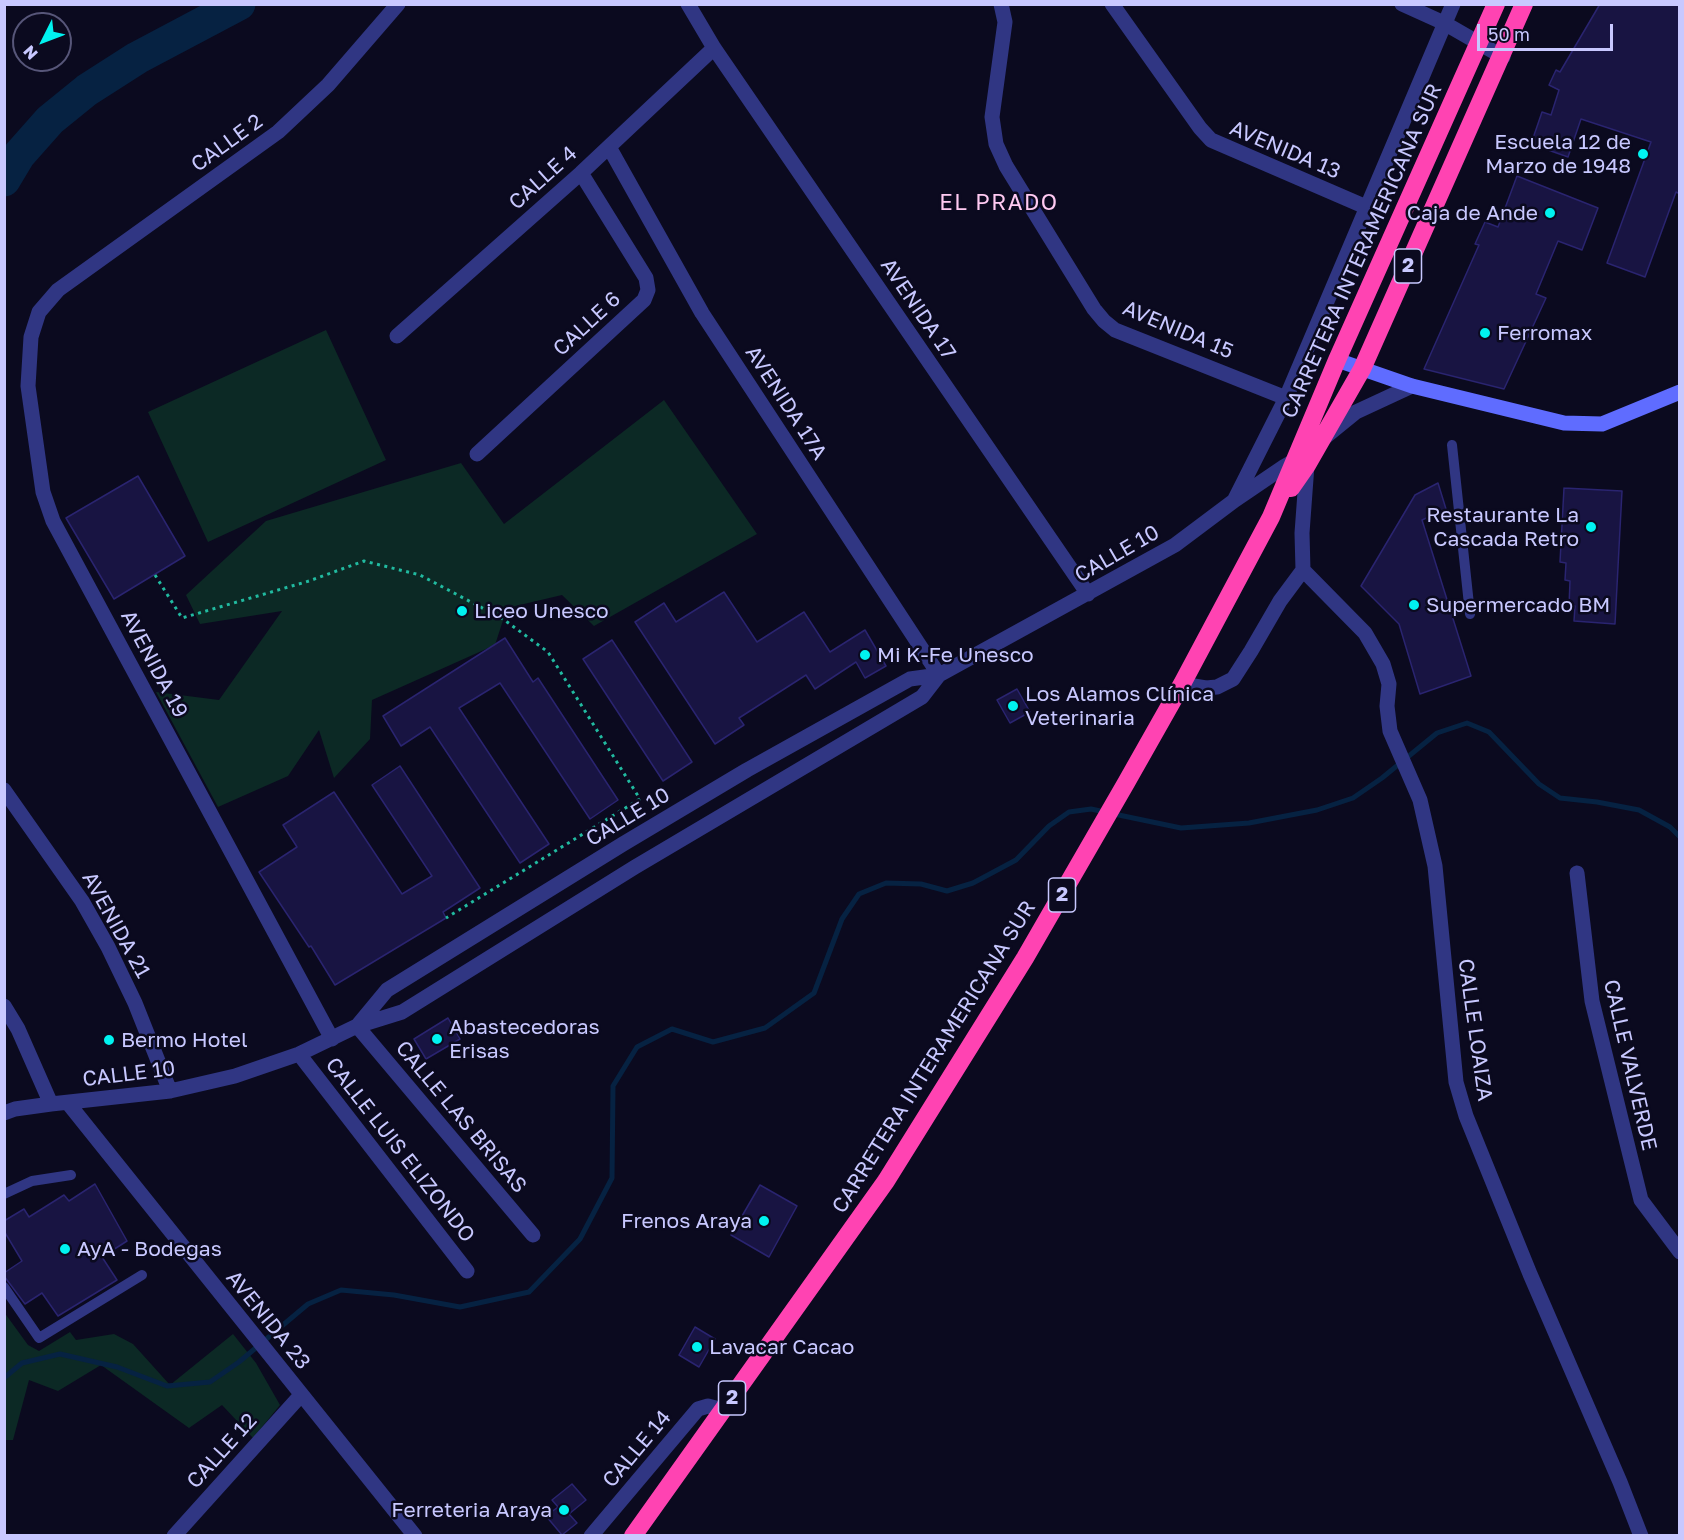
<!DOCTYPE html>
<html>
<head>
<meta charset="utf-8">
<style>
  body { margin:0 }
  #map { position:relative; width:1684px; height:1540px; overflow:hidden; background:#0b0a1f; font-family:"Golos Text",sans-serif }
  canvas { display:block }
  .frame { position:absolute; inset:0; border:6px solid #c8c8ff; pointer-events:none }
  .north { position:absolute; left:12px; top:12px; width:60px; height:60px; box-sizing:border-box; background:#0b0a1f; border:2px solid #575679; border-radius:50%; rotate:228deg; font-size:16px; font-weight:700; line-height:24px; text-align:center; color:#c8c8ff }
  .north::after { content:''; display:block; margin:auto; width:21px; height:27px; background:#00f3f0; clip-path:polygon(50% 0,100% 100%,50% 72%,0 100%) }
  .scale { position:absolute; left:1477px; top:24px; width:136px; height:27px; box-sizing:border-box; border:3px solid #c8c8ff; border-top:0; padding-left:8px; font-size:18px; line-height:21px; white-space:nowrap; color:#c8c8ff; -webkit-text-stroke:4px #0b0a1f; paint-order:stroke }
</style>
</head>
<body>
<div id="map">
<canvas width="1684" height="1540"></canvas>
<div class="frame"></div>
<div class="north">N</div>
<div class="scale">50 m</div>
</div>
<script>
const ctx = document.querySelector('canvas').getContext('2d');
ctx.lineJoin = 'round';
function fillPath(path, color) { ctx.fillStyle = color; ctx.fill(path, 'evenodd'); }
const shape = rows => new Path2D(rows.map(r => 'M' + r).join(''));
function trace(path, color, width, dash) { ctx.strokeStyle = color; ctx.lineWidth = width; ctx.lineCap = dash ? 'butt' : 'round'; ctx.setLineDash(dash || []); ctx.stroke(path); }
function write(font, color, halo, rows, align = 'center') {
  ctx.font = font + ' "Golos Text",sans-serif'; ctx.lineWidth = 5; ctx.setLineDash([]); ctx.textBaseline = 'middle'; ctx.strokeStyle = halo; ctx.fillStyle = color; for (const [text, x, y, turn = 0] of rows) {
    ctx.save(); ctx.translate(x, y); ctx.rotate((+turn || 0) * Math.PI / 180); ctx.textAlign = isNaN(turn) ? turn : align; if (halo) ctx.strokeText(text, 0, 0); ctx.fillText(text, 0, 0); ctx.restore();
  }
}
const green = shape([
  [326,330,386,460,208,542,148,412],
  [664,400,757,534,594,626,562,595,507,608,495,645,372,700,370,739,334,778,319,730,288,776,218,807,156,692,219,700,282,611,200,624,186,595,266,521,461,463,504,524],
  [4,1312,28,1345,39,1351,70,1332,76,1340,114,1334,133,1344,170,1385,233,1334,256,1363,280,1405,253,1438,222,1405,189,1428,101,1365,58,1391,29,1380,13,1440,5,1440]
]);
const stream = shape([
  [1114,814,1181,828,1249,823,1317,810,1353,798,1382,778,1437,733,1467,723,1489,732,1539,784,1560,798,1597,802,1639,810,1670,827,1680,837],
  [4,1378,22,1363,60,1354,117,1367,167,1386,210,1382,239,1362,308,1304,341,1290,394,1295,460,1307,529,1292,580,1239,612,1178,613,1086,637,1047,672,1029,713,1042,765,1028,814,993,842,919,859,894,886,883,921,884,947,891,973,883,1016,860,1049,826,1069,812,1091,809,1105,812]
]);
const river = shape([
  [4,180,19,155,50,120,87,90,137,58,239,4]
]);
const building = shape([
  [1600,4,1680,4,1680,194,1676,192,1645,277,1607,263,1651,142,1581,119,1568,157,1531,144,1542,112,1551,115,1559,90,1549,85,1556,70,1560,72,1600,4],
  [1517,176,1598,208,1582,250,1558,241,1536,294,1546,298,1504,389,1424,369,1479,245,1475,244,1485,222,1498,227,1517,176],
  [138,476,185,556,114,599,66,518,138,476],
  [1438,483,1446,509,1422,520,1471,676,1420,694,1399,624,1361,586,1415,495,1438,483],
  [1564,488,1622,491,1615,624,1574,621,1575,606,1569,606,1570,581,1565,580,1566,563,1560,562,1564,488],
  [724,592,757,642,804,612,830,652,865,630,886,666,865,678,856,662,815,689,806,675,739,718,744,725,715,744,635,622,664,603,676,622,724,592],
  [505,638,533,682,538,678,618,800,590,819,500,683,459,708,549,844,520,863,430,727,401,746,383,716,505,638],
  [612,640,692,762,663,781,583,659,612,640],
  [1017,689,1030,712,1010,723,997,700,1017,689],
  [400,766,480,888,443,912,446,918,335,985,311,946,309,947,259,872,297,847,283,825,334,792,402,894,432,876,372,785,400,766],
  [448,1018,460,1039,426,1059,414,1039,448,1018],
  [95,1184,127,1241,102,1257,117,1280,58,1316,42,1293,25,1304,4,1276,4,1273,22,1261,4,1231,4,1221,24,1209,29,1217,64,1195,69,1201,95,1184],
  [760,1185,797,1206,769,1257,731,1235,760,1185],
  [695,1327,715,1339,699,1367,679,1355,695,1327],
  [572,1484,586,1500,569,1514,577,1523,562,1535,546,1516,558,1507,552,1500,572,1484]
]);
const path = shape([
  [155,575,182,618,309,581,364,561,420,575,503,619,548,652,640,799,446,918]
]);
const lane = shape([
  [1452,445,1470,614],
  [4,1194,32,1181,71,1175],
  [4,1287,39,1338,142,1275]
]);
const street = shape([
  [688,4,714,48,1088,594],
  [1001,4,1005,22,992,117,996,144,1006,166,1094,309,1104,321,1115,330,1286,398],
  [1112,4,1200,128,1211,140,1366,207],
  [1402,4,1444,23,1503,57],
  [609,147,702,313,939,675],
  [397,336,581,173,714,48],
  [1324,438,1356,412,1412,386],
  [477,454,644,300,648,290,646,278,581,173],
  [1235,499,1286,398,1453,4],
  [1303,570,1365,633,1383,664,1389,684,1387,706,1390,731,1420,800,1435,866,1456,1082,1466,1116,1530,1274,1620,1482,1641,1536],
  [4,790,82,901,108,947,135,1003,170,1091],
  [1577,873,1592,1001,1641,1200,1680,1252],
  [4,1006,18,1029,51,1104],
  [358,1025,387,990,623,844,747,770,910,679,939,675],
  [357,1026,533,1235],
  [332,1039,53,521,43,492,28,386,31,337,39,312,58,290,278,132,328,85,398,4],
  [299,1054,467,1271],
  [68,1103,415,1536],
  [4,1113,15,1109,51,1104,170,1091,235,1076,299,1054,357,1026,402,1012,635,867,922,697,939,675,1175,545,1235,500,1285,466,1294,461,1307,465,1302,533,1303,570,1280,601,1251,651,1233,679,1217,687,1206,688,1182,684],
  [174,1536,301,1395],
  [591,1536,698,1409,708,1406,723,1410]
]);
const secondary = shape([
  [1337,360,1412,386,1564,423,1602,424,1680,392]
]);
const highway = shape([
  [1291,488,1307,465,1362,369,1524,4],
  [633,1536,886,1181,1025,958,1126,783,1182,684,1271,517,1337,360,1496,4]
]);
const markers = [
  [1643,154,6,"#00f3f0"],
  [1550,213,6,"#00f3f0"],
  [1485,333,6,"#00f3f0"],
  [1591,527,6,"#00f3f0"],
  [1414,605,6,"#00f3f0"],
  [462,611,6,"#00f3f0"],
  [865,655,6,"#00f3f0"],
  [1013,706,6,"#00f3f0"],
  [437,1039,6,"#00f3f0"],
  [109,1040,6,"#00f3f0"],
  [764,1221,6,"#00f3f0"],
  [65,1249,6,"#00f3f0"],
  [697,1347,6,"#00f3f0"],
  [564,1510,6,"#00f3f0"]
];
const shields = [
  [1408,266,27],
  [1062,895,27],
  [732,1398,27]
];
const shieldNames = [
  ["2",1408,266],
  ["2",1062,895],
  ["2",732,1398]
];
const poiNames = [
  ["Escuela 12 de",1631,142,"right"],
  ["Marzo de 1948",1631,166,"right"],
  ["Caja de Ande",1538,213,"right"],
  ["Ferromax",1497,333],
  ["Restaurante La",1579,515,"right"],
  ["Cascada Retro",1579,539,"right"],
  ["Supermercado BM",1426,605],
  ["Liceo Unesco",474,611],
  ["Mi K-Fe Unesco",877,655],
  ["Los Alamos Clínica",1025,694],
  ["Veterinaria",1025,718],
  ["Abastecedoras",449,1027],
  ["Erisas",449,1051],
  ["Bermo Hotel",121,1040],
  ["Frenos Araya",752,1221,"right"],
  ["AyA - Bodegas",77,1249],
  ["Lavacar Cacao",709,1347],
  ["Ferreteria Araya",552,1510,"right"]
];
const streetNames = [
  ["CALLE 2",227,143,-36],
  ["AVENIDA 13",1285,150,23],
  ["CALLE 4",543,178,-42],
  ["CARRETERA INTERAMERICANA SUR",1362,251,-66],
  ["AVENIDA 17",918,309,56],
  ["CALLE 6",587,324,-43],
  ["AVENIDA 15",1178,330,23],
  ["AVENIDA 17A",786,403,57],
  ["CALLE 10",1117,554,-30],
  ["AVENIDA 19",154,664,62],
  ["CALLE 10",628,817,-31],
  ["AVENIDA 21",116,925,61],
  ["CALLE LOAIZA",1475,1030,82],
  ["CARRETERA INTERAMERICANA SUR",934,1057,-58],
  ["CALLE VALVERDE",1630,1065,77],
  ["CALLE 10",129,1074,-7],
  ["CALLE LAS BRISAS",461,1117,50],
  ["CALLE LUIS ELIZONDO",400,1150,52],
  ["AVENIDA 23",268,1320,51],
  ["CALLE 14",637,1449,-50],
  ["CALLE 12",222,1451,-48]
];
const neighbourhoodNames = [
  ["EL PRADO",999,203]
];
fillPath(green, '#0c2925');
trace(stream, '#062242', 5);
trace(river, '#062242', 33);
fillPath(building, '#181442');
trace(building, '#2a2470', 1.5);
trace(path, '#21baa0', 3, [3, 4.5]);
trace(lane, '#303683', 10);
trace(street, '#303683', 15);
trace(secondary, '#5f6cff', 15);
trace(highway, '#ff43b2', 18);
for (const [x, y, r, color] of markers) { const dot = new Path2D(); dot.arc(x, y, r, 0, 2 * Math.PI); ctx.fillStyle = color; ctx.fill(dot); trace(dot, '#0b0a1f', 2); }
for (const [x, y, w] of shields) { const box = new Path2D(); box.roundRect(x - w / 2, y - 17, w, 34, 4.5); ctx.fillStyle = '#0b0a1f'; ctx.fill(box); trace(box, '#c8c8ff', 1.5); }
write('bold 20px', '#c8c8ff', null, shieldNames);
write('21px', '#c8c8ff', '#0b0a1f', poiNames, 'left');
write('21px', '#c8c8ff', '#0b0a1f', streetNames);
ctx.letterSpacing = '1.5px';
write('22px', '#ffcaf2', '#0b0a1f', neighbourhoodNames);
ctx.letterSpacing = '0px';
</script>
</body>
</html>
